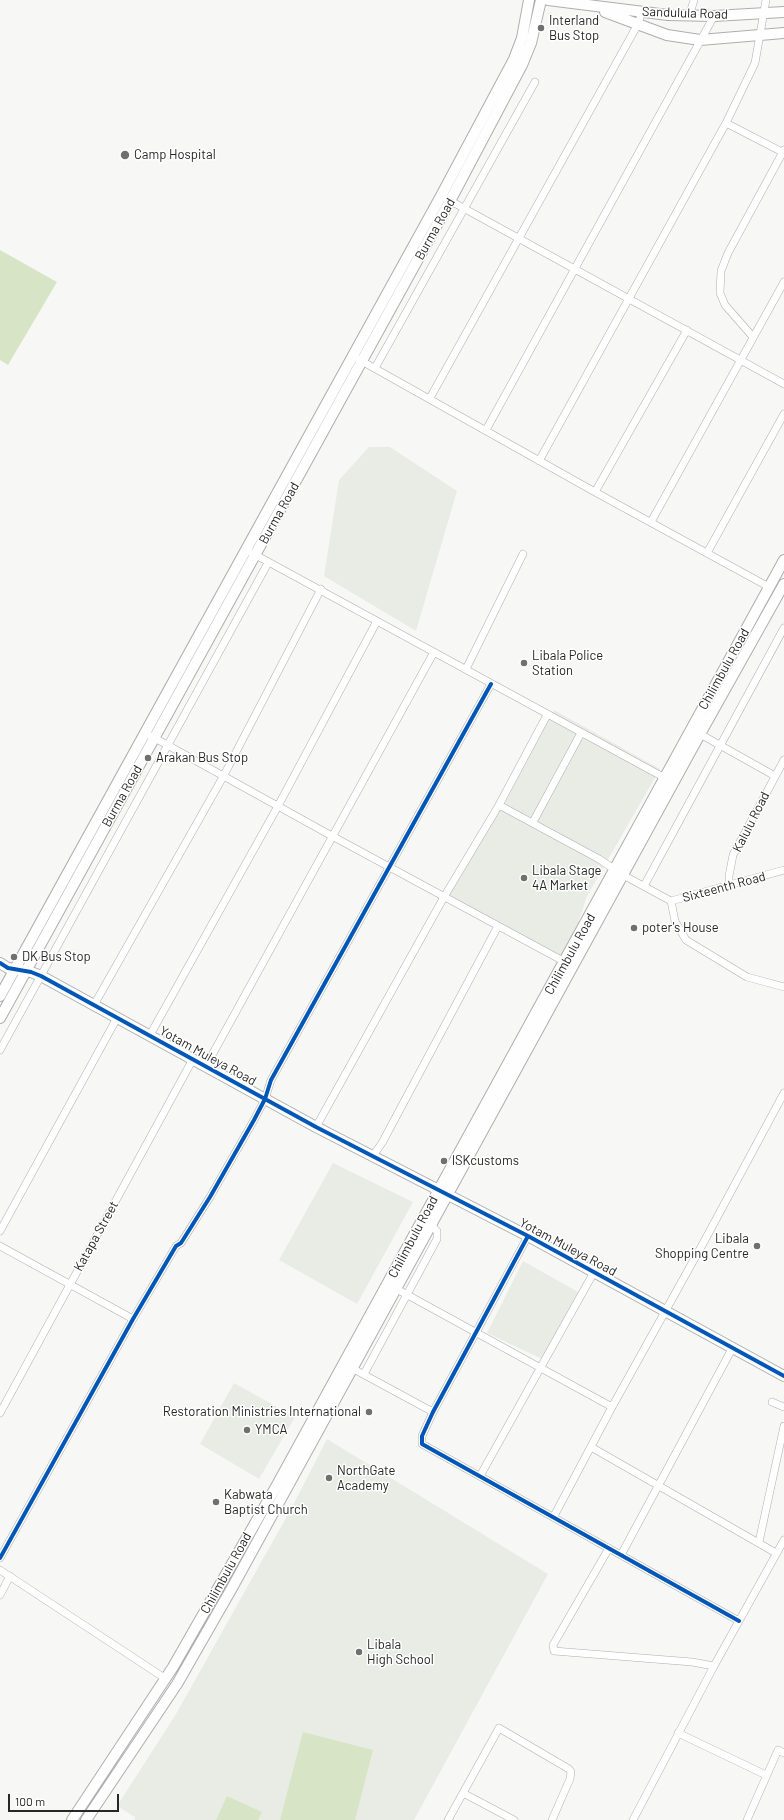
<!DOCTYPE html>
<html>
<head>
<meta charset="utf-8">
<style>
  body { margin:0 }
  #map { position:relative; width:784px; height:1820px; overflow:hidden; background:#f7f8f6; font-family:Barlow,sans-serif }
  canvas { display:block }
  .scale { position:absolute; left:8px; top:1794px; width:111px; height:18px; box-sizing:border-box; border:2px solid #272826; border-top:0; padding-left:5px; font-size:12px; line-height:14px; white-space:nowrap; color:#272826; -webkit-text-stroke:3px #fff; paint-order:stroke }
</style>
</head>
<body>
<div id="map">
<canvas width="784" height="1820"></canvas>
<div class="scale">100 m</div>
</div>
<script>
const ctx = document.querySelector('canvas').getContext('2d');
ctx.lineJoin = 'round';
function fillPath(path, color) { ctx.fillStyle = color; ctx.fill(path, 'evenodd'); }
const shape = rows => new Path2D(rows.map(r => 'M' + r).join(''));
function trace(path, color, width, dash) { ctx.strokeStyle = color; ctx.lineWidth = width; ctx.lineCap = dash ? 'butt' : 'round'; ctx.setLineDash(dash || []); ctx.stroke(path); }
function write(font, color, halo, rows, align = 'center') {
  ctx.font = font + ' Barlow,sans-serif'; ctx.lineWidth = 3; ctx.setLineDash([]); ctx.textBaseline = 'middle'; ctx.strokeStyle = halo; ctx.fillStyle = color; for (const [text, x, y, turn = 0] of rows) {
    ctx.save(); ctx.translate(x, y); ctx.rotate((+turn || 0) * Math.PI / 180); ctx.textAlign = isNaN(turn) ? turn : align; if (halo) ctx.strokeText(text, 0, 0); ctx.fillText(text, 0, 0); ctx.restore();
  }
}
const built = shape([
  [369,447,390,447,457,491,416,631,324,576,339,480],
  [554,710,660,769,587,896,565,962,444,897,499,805,503,807],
  [333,1163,413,1202,357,1304,279,1260],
  [523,1261,578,1292,544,1360,487,1333],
  [234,1383,295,1417,259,1479,200,1444],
  [327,1439,548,1574,414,1820,135,1820,135,1817,117,1806,176,1714,291,1509]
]);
const green = shape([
  [0,250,57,282,8,365,0,360],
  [303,1732,373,1750,355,1820,280,1820],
  [227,1796,262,1812,258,1820,216,1820]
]);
const street = shape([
  [689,16,694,0],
  [726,123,784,153],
  [447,199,784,384],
  [753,337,725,305,720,293,721,271,728,253,784,150],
  [358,359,595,492,769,587],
  [375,368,535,82],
  [430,398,638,24,642,12],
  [486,430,714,16],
  [539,461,726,123,755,63,766,0],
  [595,492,687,330],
  [651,522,784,282],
  [252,553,665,778],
  [707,553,784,414],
  [466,669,523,554],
  [700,734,775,776],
  [151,736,332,836,565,962],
  [499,805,599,859,623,875,671,901,784,870],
  [533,822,581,733],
  [644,886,784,628],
  [729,886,729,876,733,855,784,760],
  [671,901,675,921,686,940,747,977,784,987],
  [94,1005,223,777,321,589],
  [150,1035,278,806,377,621],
  [0,1050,268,563],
  [206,1066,434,652],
  [316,1127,444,897,499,805,547,715],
  [372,1157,382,1143,498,926],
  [0,1231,117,1018],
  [528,1236,433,1412,422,1436,422,1444,739,1621],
  [0,1246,133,1319],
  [393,1287,612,1407],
  [348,1366,433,1412],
  [364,1374,437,1239,437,1231,431,1225],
  [772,1402,784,1407],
  [0,1413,193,1059],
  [591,1447,776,1553],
  [480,1476,594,1272],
  [554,1516,612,1407,706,1238,784,1093],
  [759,1542,784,1426],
  [609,1548,553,1645,554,1651,692,1662,714,1666],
  [621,1555,733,1347],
  [0,1558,133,1319,176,1246,181,1243,210,1197,254,1120,265,1099,271,1080,491,684],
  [0,1570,166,1679],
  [0,1595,10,1576],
  [678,1733,766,1775],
  [463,1793,514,1820],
  [448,1820,499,1728,569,1769,571,1772,570,1779,552,1820],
  [633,1820,714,1666,784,1540],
  [747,1820,778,1750,784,1753]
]);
const secondary = shape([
  [548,0,668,15,714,16,784,12],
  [605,12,667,35,700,40,784,33],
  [0,963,8,968,31,972,41,976,316,1127,528,1236,784,1376],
  [0,996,441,196,514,59,522,38,529,0],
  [0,1018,450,201,522,65,531,43,541,0],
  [72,1820,173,1667,277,1485,784,560],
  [86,1820,177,1684,232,1588,700,734,784,584]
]);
const cycleway = shape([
  [0,963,8,968,31,972,41,976,316,1127,528,1236,784,1376],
  [528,1236,433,1412,422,1436,422,1444,739,1621],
  [0,1558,133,1319,176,1246,181,1243,210,1197,254,1120,265,1099,271,1080,491,684]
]);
const markers = [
  [541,28,4,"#70716f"],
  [125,155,5,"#70716f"],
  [524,663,4,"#70716f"],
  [148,758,4,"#70716f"],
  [524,878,4,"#70716f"],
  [634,928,4,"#70716f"],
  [14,957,4,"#70716f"],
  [444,1161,4,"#70716f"],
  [757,1246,4,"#70716f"],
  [369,1412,4,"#70716f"],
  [247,1430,4,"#70716f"],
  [329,1478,4,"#70716f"],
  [216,1502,4,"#70716f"],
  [359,1652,4,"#70716f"]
];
const streetNames = [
  ["Sandulula Road",685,13,2],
  ["Burma Road",435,229,-61],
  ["Burma Road",279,513,-61],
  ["Chilimbulu Road",724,669,-61],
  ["Burma Road",122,796,-61],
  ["Kalulu Road",751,822,-63],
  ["Sixteenth Road",724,887,-15],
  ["Chilimbulu Road",570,954,-61],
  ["Yotam Muleya Road",208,1056,29],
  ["Katapa Street",96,1236,-61],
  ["Chilimbulu Road",413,1237,-62],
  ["Yotam Muleya Road",568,1247,28],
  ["Chilimbulu Road",226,1573,-61]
];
const poiNames = [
  ["Interland",549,21],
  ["Bus Stop",549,36],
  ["Camp Hospital",134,155],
  ["Libala Police",532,656],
  ["Station",532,671],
  ["Arakan Bus Stop",156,758],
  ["Libala Stage",532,871],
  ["4A Market",532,886],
  ["poter's House",642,928],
  ["DK Bus Stop",22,957],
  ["lSKcustoms",452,1161],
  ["Libala",749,1239,"right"],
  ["Shopping Centre",749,1254,"right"],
  ["Restoration Ministries International",361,1412,"right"],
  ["YMCA",255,1430],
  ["NorthGate",337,1471],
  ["Academy",337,1486],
  ["Kabwata",224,1495],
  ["Baptist Church",224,1510],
  ["Libala",367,1645],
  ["High School",367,1660]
];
fillPath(built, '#e9ece5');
fillPath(green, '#d7e5c6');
trace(street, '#aeaead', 8);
trace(secondary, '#aeaead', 12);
trace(street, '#fefefe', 7);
trace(secondary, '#fefefe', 10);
trace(cycleway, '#0057b8', 4);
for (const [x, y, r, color] of markers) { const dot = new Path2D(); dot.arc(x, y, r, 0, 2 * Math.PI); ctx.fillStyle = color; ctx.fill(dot); trace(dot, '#fff', 1.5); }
write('13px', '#272826', '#fff', streetNames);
write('13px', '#272826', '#fff', poiNames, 'left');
</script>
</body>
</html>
